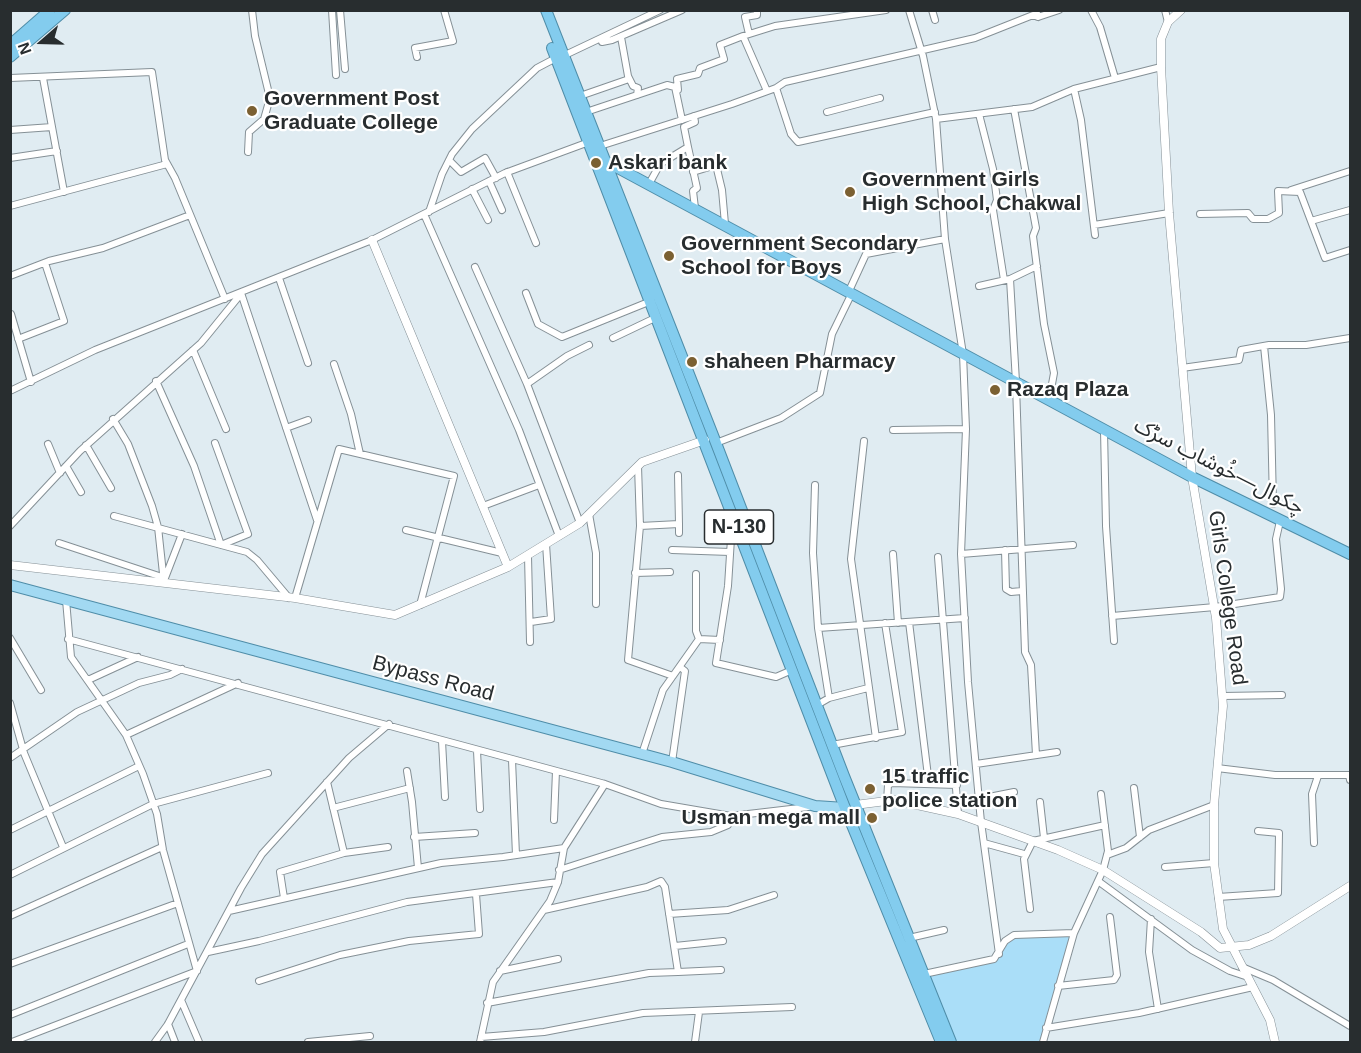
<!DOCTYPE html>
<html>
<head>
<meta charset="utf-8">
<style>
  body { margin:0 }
  #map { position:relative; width:1361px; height:1053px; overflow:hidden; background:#e0ecf2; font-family:Arial,sans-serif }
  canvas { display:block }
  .frame { position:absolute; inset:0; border:12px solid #282d2f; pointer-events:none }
  .north { position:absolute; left:12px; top:12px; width:60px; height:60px; -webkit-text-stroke:4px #fff; paint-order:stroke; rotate:250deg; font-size:16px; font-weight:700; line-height:24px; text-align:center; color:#282d2f }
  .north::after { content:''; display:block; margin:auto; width:21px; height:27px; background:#282d2f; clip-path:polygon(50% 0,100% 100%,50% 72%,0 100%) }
</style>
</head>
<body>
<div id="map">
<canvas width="1361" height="1053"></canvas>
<div class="frame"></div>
<div class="north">N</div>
</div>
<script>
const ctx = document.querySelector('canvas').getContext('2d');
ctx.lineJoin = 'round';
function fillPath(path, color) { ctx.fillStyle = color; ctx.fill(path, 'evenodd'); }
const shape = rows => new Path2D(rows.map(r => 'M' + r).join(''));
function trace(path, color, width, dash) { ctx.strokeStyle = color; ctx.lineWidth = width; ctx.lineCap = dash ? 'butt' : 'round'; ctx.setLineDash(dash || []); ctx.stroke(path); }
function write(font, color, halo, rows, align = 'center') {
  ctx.font = font + ' Arial,"Noto Sans Arabic",sans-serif'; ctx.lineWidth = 4.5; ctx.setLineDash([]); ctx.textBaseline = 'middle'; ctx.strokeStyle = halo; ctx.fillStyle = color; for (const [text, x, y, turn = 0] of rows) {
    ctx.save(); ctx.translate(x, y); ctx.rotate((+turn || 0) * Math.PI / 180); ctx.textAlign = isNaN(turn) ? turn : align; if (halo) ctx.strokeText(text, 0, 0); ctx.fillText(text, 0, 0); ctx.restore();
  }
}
const green = shape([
  [1074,933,1044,1042,952,1042,924,974,997,956,1014,935]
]);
const minor = shape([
  [332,10,336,75],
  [340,10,345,69],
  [909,10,923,56,936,119,945,239],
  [932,10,935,20],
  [1091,10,1100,27,1115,78],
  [1165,10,1168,22],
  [1038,17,1059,10],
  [749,34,745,17,757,15,757,10],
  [743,36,767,91],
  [621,37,628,76,633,86,638,88,637,95],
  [602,42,612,40,682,10],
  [563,56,660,10],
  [417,57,415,48,453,41,444,10],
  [10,78,152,72,165,160,175,178,225,299],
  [43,78,64,192],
  [776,88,791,134,798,142,935,112],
  [1074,89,1081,120,1095,235],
  [676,91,678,90,677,79,698,74,700,68,724,59,720,45,743,36,775,26,886,10],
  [580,96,629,79],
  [1014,109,1036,228,1033,236,1044,324,1054,373,1052,384,1044,397],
  [586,112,667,85,675,87,682,120],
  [827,112,880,98],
  [979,114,993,169,997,200,993,210,1004,280],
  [936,119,1032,107,1074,89,1161,67],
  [10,130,52,127],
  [600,146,732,104,776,88,785,82,975,38,1033,15,1038,17,1036,10],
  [688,147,697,188,693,191,695,208],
  [248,152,249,132,264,119,270,98,255,36,252,10],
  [10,158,57,151],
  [449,160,461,172,485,158,496,178],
  [507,172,536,243],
  [693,172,716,165,722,190,725,224],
  [489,181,502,210],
  [649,184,660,164,688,147,684,127,695,122,694,116],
  [472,189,488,220],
  [1291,190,1350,171],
  [10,206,167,164],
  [429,212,442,174,452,154,472,129,537,68,556,58],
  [424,214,519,430,559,536],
  [1200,214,1248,213,1253,219,1268,219,1279,213,1278,191,1300,192,1325,258,1350,250],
  [1311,221,1350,210],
  [1094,225,1169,213],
  [475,267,527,384,580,523],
  [10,276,49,261,103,248,190,215],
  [279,278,308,363],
  [1010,279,1016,382],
  [979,286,1010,279,1037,266],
  [849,291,866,254,945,239,963,354,966,429,961,554,968,682,981,822,999,954],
  [241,293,317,520],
  [526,293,538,324,562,337,651,301],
  [11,314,31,382],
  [613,338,657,317],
  [18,339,64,321,45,263],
  [1264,346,1271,415,1273,504],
  [193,350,226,429],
  [334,364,351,414,360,454],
  [1182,368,1239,360,1241,350,1269,345,1306,345,1350,338],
  [156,381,194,466,221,545,248,534,215,443],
  [527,384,567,356,589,345],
  [1016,385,1025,652,1031,665,1036,755],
  [10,391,95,350,372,240,505,173,589,142],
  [113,419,128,444,152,506,158,527,164,583],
  [286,428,308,420],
  [893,430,966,429],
  [1104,430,1106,526,1114,641],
  [864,441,851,559,876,738],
  [716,443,781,418,820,393,832,334,852,293],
  [48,444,60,473],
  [86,445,111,488],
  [66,466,81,492],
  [638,466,640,526,628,660,673,676],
  [815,485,813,553,818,628,829,698,817,705],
  [483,506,539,485],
  [589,514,596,553,596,604],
  [114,516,247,552,257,560,289,598],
  [732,523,728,586,716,663,776,677,792,670],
  [679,524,679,533],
  [10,526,80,451,201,343,240,295],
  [640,526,679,524,678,475],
  [406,530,502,553],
  [59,543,165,578,182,534],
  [672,550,730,552],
  [1005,550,1006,589,1011,592,1022,591],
  [893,554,898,623],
  [961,554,1073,545],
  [528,556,530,642],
  [938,557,958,814],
  [635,573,670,572],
  [696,574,696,631,699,639],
  [295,598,339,449,454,476,420,605],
  [1112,616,1215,607,1280,597,1281,589,1276,539,1280,521],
  [531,622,551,619,546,544],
  [909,622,929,784],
  [818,628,965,618],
  [10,638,41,690],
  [68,639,605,784,661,804,731,816,808,807],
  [88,680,138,657],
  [1223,696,1282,695],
  [829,698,868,688],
  [10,703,24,753,63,847],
  [126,735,238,683],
  [442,741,445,797],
  [832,745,902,732,885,623],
  [477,751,480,809],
  [642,754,663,690,699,639,720,640],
  [10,758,77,712,139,683,170,675,182,669],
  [512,760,516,855],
  [672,762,685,671,680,667],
  [976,764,1057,752],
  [1217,768,1275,775,1349,775,1350,780],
  [407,771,412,802,418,868],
  [327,782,344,853],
  [1134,788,1140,837],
  [979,799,1014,792],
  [887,801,888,785,892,783,957,785],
  [1040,802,1044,838],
  [333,808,410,788],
  [554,820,556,771],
  [10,830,139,766],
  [414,837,475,833],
  [984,843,1024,854],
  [1314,843,1312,794,1318,776],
  [1107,855,1126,848,1149,830,1214,805],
  [1165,867,1214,863],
  [559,870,662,837,711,832,728,825,731,816],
  [10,875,153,804,268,773],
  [1098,881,1192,950,1230,971,1248,977],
  [1218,897,1278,893,1279,833,1258,831],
  [284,898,280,872,344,853,388,847],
  [1030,909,1024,859,1033,841,1105,825],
  [229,911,441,863,503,857,564,848],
  [669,914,728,910,774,895],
  [10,916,162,847],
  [1151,919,1149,952,1158,1009],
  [909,938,944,930],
  [675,946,723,941],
  [208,952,259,941,407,902,558,882],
  [10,964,178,903],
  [1242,967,1273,980,1350,1026],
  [500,971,558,959],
  [678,972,721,970],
  [924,974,994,959,1005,941,1014,935,1074,933],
  [259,981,340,955,409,941,479,934,476,894],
  [1058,986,1114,980,1117,975,1110,917],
  [181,1000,199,1042],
  [487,1003,649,973,678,972,665,887,661,881,647,887,544,910],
  [10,1015,188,944],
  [168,1024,175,1042],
  [1046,1028,1139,1013,1253,987],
  [481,1037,544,1032,643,1013,792,1007],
  [12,1042,197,971,163,850,157,814,143,774,126,735,71,657,66,600],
  [155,1042,168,1024,241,888,262,854,349,758,389,724],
  [308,1042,370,1036],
  [480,1042,493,982,550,901,558,882,564,848,605,784],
  [695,1042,699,1012],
  [1043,1042,1074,933,1103,870,1108,851,1101,794]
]);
const tertiary = shape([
  [1181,10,1168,22,1161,39,1161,67,1169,213,1192,477,1216,618,1223,706,1214,805,1214,863,1223,929,1270,1020,1275,1042],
  [372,240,508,567],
  [10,565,295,598,395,615,508,567,580,523,642,462,705,440],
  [855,805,894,800,958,814,1058,850,1103,870,1201,932,1220,948,1249,945,1271,936,1350,886]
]);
const primary = shape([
  [10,585,672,762,815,806,845,808]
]);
const trunk = shape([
  [546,10,716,443,844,776,951,1042],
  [10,45,50,10],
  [552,48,845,808,941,1042],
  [10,57,65,10],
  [605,161,1192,477,1350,554]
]);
const markers = [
  [252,111,6,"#7b6032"],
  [596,163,6,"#7b6032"],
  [850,192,6,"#7b6032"],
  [669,256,6,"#7b6032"],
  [692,362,6,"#7b6032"],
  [995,390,6,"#7b6032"],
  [870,789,6,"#7b6032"],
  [872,818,6,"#7b6032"]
];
const shields = [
  [739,527,69]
];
const shieldNames = [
  ["N-130",739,527]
];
const poiNames = [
  ["Government Post",264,99],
  ["Graduate College",264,123],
  ["Askari bank",608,163],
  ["Government Girls",862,180],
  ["High School, Chakwal",862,204],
  ["Government Secondary",681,244],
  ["School for Boys",681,268],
  ["shaheen Pharmacy",704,362],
  ["Razaq Plaza",1007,390],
  ["15 traffic",882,777],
  ["police station",882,801],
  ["Usman mega mall",860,818,"right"]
];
const streetNames = [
  ["چکوال—خُوشاب سڑک",1219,467,27],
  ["Girls College Road",1227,598,82],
  ["Bypass Road",433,679,15]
];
fillPath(green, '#aadef8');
trace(minor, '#859096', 8);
trace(tertiary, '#859096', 9);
trace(primary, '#4f8da8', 12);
trace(trunk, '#4f8da8', 12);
trace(minor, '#fff', 6);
trace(tertiary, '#fff', 8);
trace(primary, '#a2d9f2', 10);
trace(trunk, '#83ccee', 10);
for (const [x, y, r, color] of markers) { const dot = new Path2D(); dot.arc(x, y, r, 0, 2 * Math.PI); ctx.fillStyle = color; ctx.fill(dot); trace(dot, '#fff', 2); }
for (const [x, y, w] of shields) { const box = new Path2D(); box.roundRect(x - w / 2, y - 17, w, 34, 4.5); ctx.fillStyle = '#fff'; ctx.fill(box); trace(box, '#282d2f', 1.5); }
write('bold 20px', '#282d2f', null, shieldNames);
write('bold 21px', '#282d2f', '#fff', poiNames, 'left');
write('21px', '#282d2f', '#fff', streetNames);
</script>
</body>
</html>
